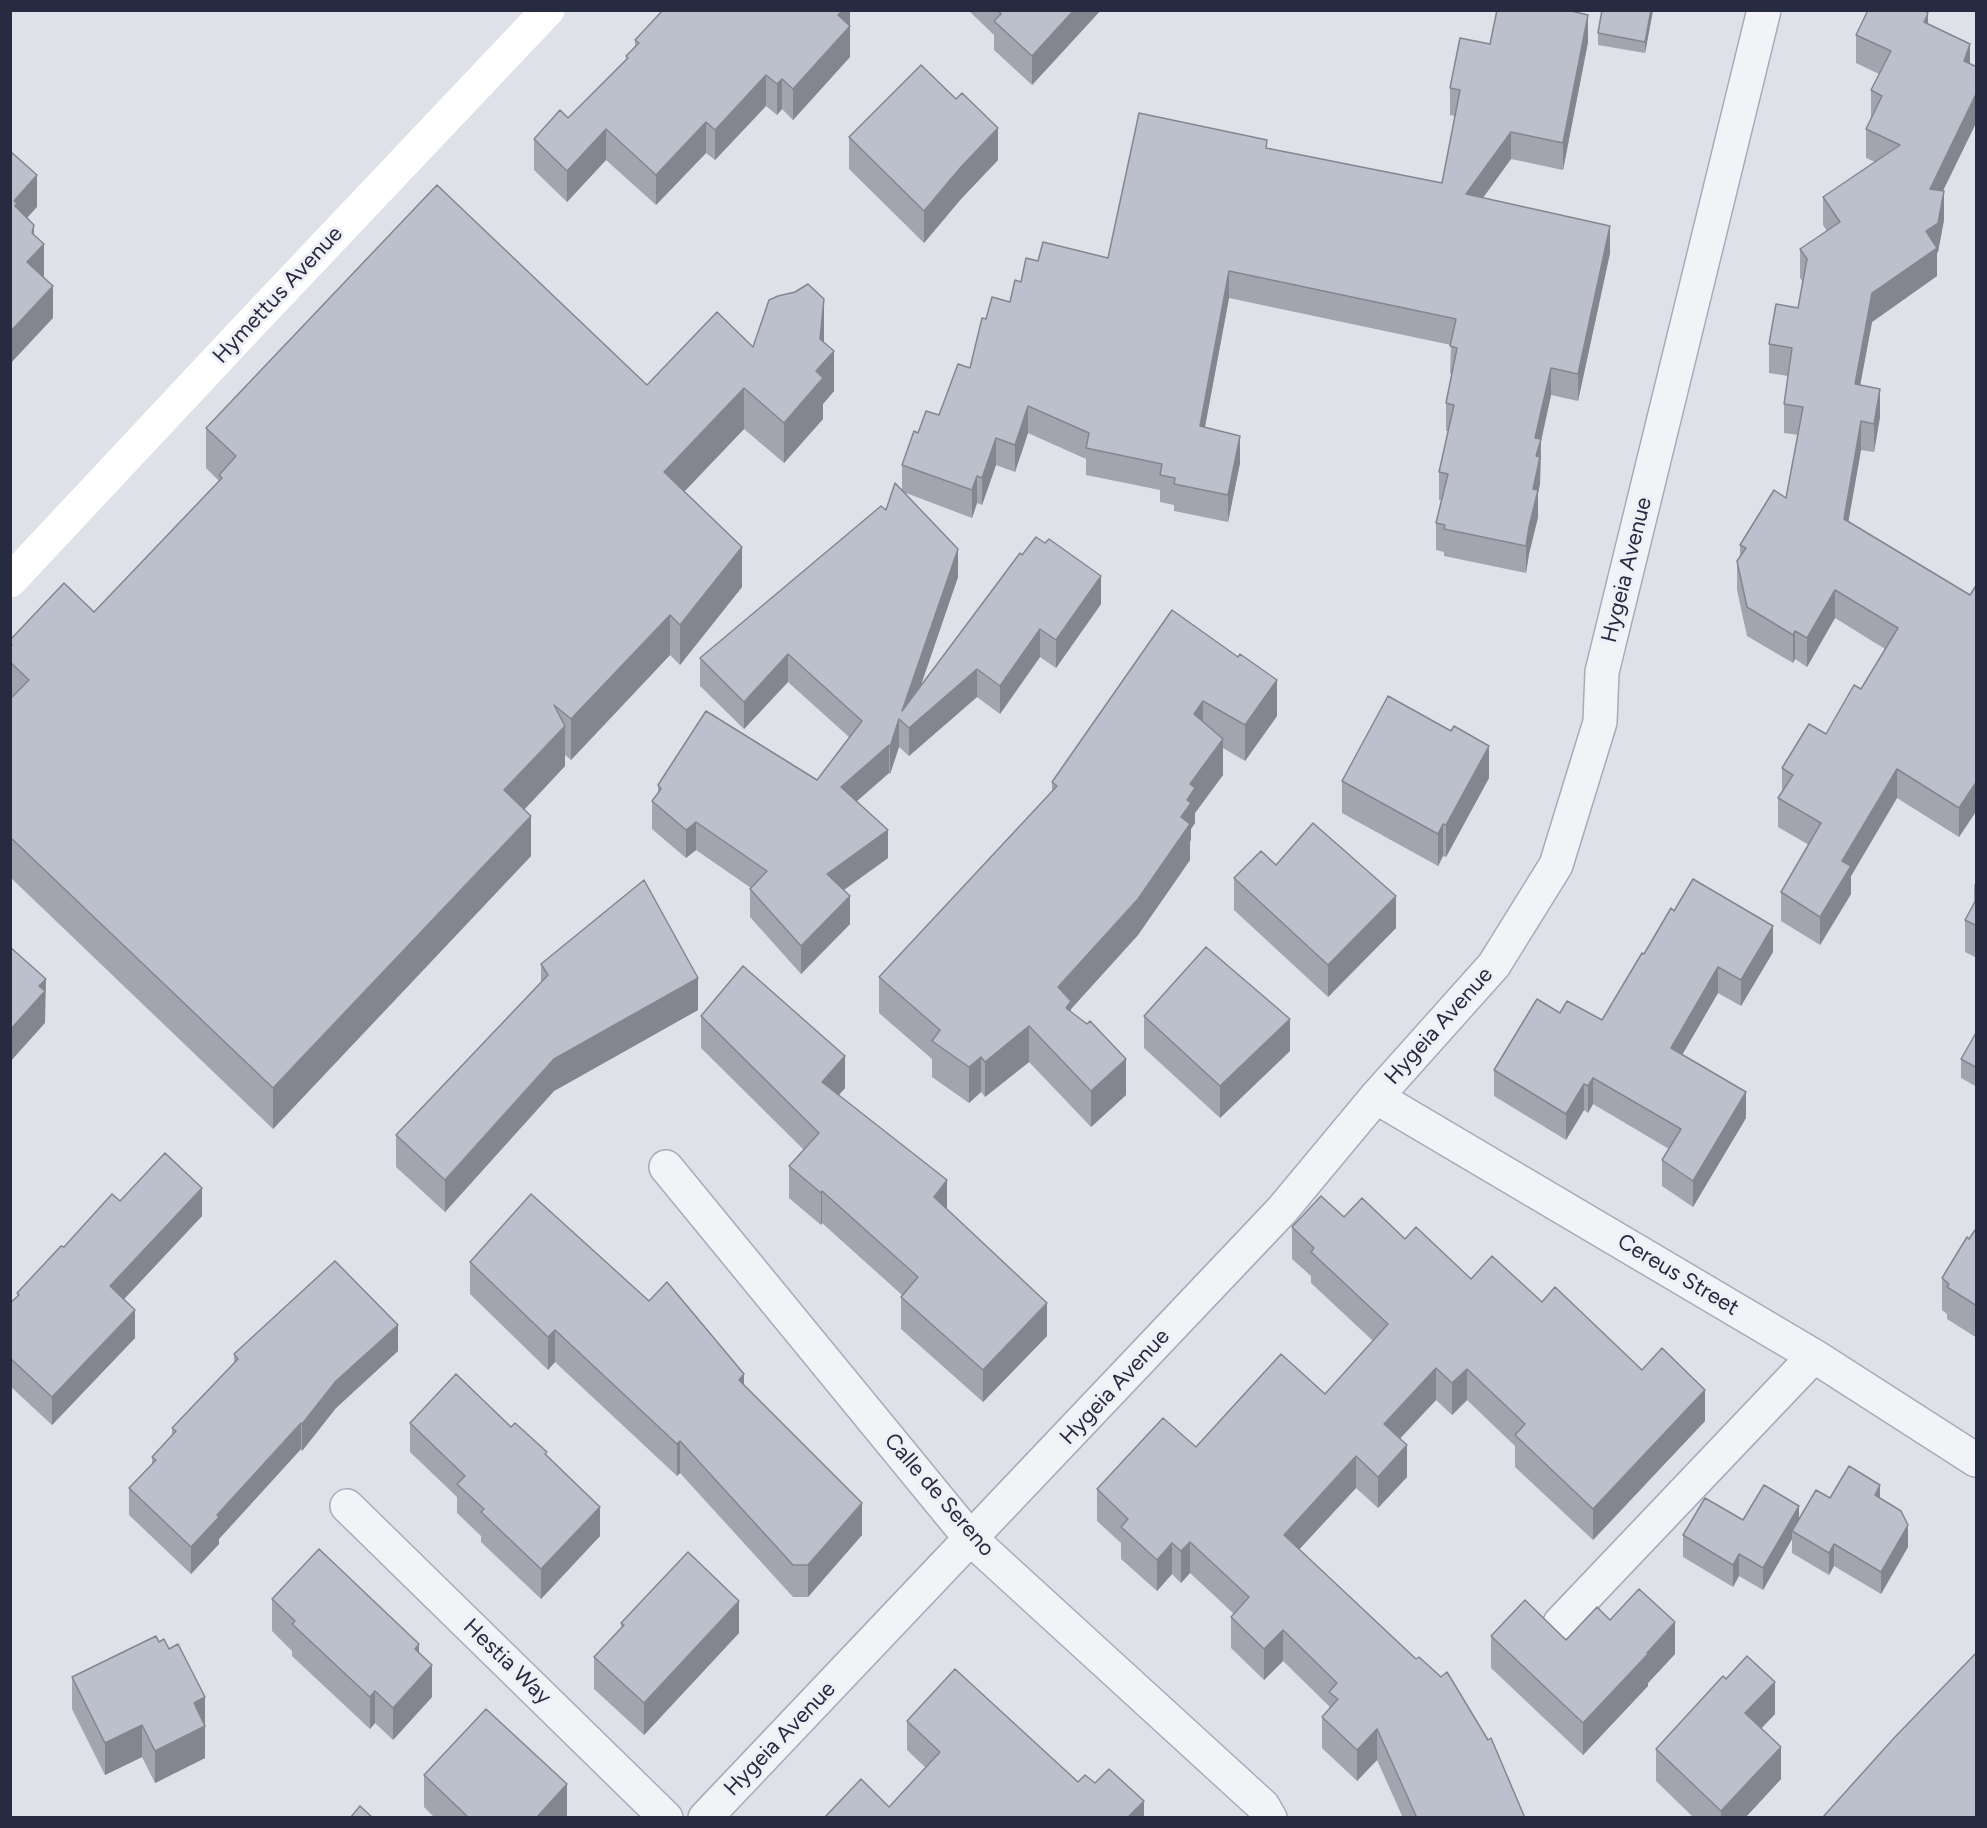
<!DOCTYPE html>
<html>
<head>
<meta charset="utf-8">
<style>
  body { margin:0 }
  #map { position:relative; width:1987px; height:1828px; overflow:hidden; background:#dfe1e9; font-family:Figtree,sans-serif }
  canvas { display:block }
  .frame { position:absolute; inset:0; border:12px solid #272b41; pointer-events:none }
</style>
</head>
<body>
<div id="map">
<canvas width="1987" height="1828"></canvas>
<div class="frame"></div>
</div>
<script>
const ctx = document.querySelector('canvas').getContext('2d');
ctx.lineJoin = 'round';
const shape = rows => new Path2D(rows.map(r => 'M' + r).join(''));
function trace(path, color, width, dash) { ctx.strokeStyle = color; ctx.lineWidth = width; ctx.lineCap = dash ? 'butt' : 'round'; ctx.setLineDash(dash || []); ctx.stroke(path); }
function fillPath(path, color) { ctx.fillStyle = color; ctx.fill(path, 'evenodd'); }
function write(font, color, halo, rows, align = 'center') {
  ctx.font = font + ' Figtree,sans-serif'; ctx.lineWidth = 6; ctx.setLineDash([]); ctx.textBaseline = 'middle'; ctx.strokeStyle = halo; ctx.fillStyle = color; for (const [text, x, y, turn = 0] of rows) {
    ctx.save(); ctx.translate(x, y); ctx.rotate((+turn || 0) * Math.PI / 180); ctx.textAlign = isNaN(turn) ? turn : align; if (halo) ctx.strokeText(text, 0, 0); ctx.fillText(text, 0, 0); ctx.restore();
  }
}
const street = shape([
  [1376,1097,1814,1356,1976,1460],
  [666,1167,971,1539,1263,1806,1270,1818],
  [347,1506,666,1818],
  [1560,1623,1814,1356],
  [705,1818,1282,1210,1376,1097,1494,965,1556,865,1600,722,1602,672,1764,10]
]);
const secondary = shape([
  [10,581,245,330,548,10]
]);
const wall = shape([
  [850,10,850,57,793,120,782,109,777,115,766,106,715,160,706,153,656,205,606,160,567,202,534,170,534,139,568,118,626,59,626,56,635,46,635,40],
  [968,10,1101,10,1032,85,994,50,994,35],
  [1653,11,1645,53,1598,45,1598,33],
  [1928,24,1970,64,1977,67,1977,121,1943,191,1944,220,1938,252,1937,253,1937,276,1872,322,1860,385,1880,417,1874,452,1861,450,1848,521,1970,595,1977,584,1977,810,1959,837,1897,798,1851,876,1851,894,1820,945,1781,921,1781,892,1809,845,1778,827,1778,798,1782,792,1782,768,1826,734,1861,689,1885,649,1835,618,1807,667,1795,659,1793,663,1747,636,1737,590,1737,561,1740,557,1740,545,1786,498,1798,435,1784,433,1784,404,1788,376,1769,373,1769,344,1798,308,1803,282,1800,278,1800,249,1827,231,1823,225,1823,197,1875,162,1866,158,1866,129,1871,118,1871,90,1879,74,1856,63,1856,35],
  [1588,42,1563,170,1511,159,1483,198,1610,253,1578,401,1551,395,1541,441,1540,484,1538,493,1538,517,1529,554,1526,573,1444,556,1444,552,1436,550,1436,523,1441,500,1439,500,1439,472,1448,431,1446,431,1446,403,1452,374,1450,373,1451,345,1229,298,1205,427,1240,463,1228,522,1174,511,1174,505,1160,502,1160,490,1086,475,1086,459,1028,433,1015,472,996,465,982,505,977,503,972,518,906,493,958,577,920,687,1020,553,1101,604,1056,668,1040,657,1000,714,977,697,909,756,899,747,890,774,889,773,857,801,888,858,844,890,850,924,801,974,750,917,750,889,751,888,696,850,686,858,652,829,652,801,658,793,658,785,817,780,849,737,788,682,744,729,700,686,700,658,886,510,902,490,902,465,918,433,939,415,970,368,986,319,1010,302,1021,282,1038,261,1108,258,1267,148,1442,183,1455,116,1450,115,1450,88,1490,44],
  [956,99,998,160,961,199,924,243,849,169,849,137],
  [824,342,834,391,823,404,823,419,784,463,744,429,684,491,742,587,680,665,670,655,571,760,565,755,565,766,525,809,531,856,273,1129,10,877,10,640,94,612,219,481,206,468,206,428,647,385,753,347],
  [1172,610,1277,716,1245,761,1223,748,1223,775,1195,813,1195,823,1191,829,1191,839,1190,842,1190,860,1138,935,1071,1009,1071,1012,1126,1095,1091,1127,1029,1062,985,1097,981,1092,969,1103,932,1077,932,1059,879,1013,879,977,1052,792,1052,782],
  [1489,778,1446,857,1443,856,1438,866,1342,813,1342,781],
  [1276,865,1396,928,1328,997,1234,910,1234,878],
  [1977,881,1977,958,1965,952,1965,920,1974,902,1974,885],
  [1674,911,1773,952,1741,1006,1718,993,1682,1055,1746,1118,1693,1207,1662,1186,1662,1160,1669,1149,1593,1104,1588,1113,1584,1110,1566,1140,1494,1096,1494,1070,1560,1013,1602,1020,1644,954],
  [541,964,698,1010,554,1091,445,1212,396,1167,396,1135,541,982],
  [701,1016,845,1088,839,1095,947,1209,1047,1336,983,1402,901,1329,901,1297,902,1295,822,1223,821,1225,789,1198,789,1166,804,1150,701,1048],
  [1144,1016,1290,1051,1220,1118,1144,1048],
  [1977,1031,1977,1087,1961,1078,1961,1059],
  [120,1201,202,1216,124,1299,135,1338,52,1425,10,1386,10,1303,17,1297,17,1293,64,1247],
  [1344,1217,1405,1239,1471,1279,1542,1302,1642,1370,1705,1421,1593,1540,1515,1467,1515,1446,1467,1400,1452,1415,1436,1400,1400,1439,1407,1477,1378,1508,1356,1488,1299,1549,1525,1818,1403,1818,1377,1760,1357,1781,1322,1748,1322,1717,1329,1709,1329,1706,1283,1661,1264,1680,1231,1648,1231,1617,1234,1614,1190,1573,1181,1583,1172,1574,1157,1591,1121,1559,1121,1543,1097,1521,1097,1489,1325,1394,1373,1341,1311,1283,1311,1276,1292,1259,1292,1227],
  [1977,1227,1977,1338,1947,1319,1947,1314,1942,1310,1942,1278],
  [470,1262,649,1301,744,1385,862,1535,808,1597,793,1597,680,1473,677,1476,555,1362,548,1370,470,1294],
  [398,1351,336,1408,302,1451,301,1449,219,1539,219,1544,191,1574,129,1515,129,1488,152,1464,152,1457,172,1435,172,1428,234,1363,234,1354],
  [410,1423,511,1427,547,1456,600,1536,541,1599,481,1542,481,1536,457,1513,457,1497,410,1452],
  [1830,1498,1880,1498,1908,1547,1881,1594,1834,1566,1829,1575,1792,1553,1792,1539,1763,1590,1739,1576,1733,1587,1683,1557,1683,1535,1743,1520,1799,1520],
  [272,1599,419,1652,432,1697,393,1740,375,1723,370,1729,292,1656,292,1651,272,1631],
  [1610,1620,1675,1654,1648,1683,1648,1686,1583,1755,1491,1668,1491,1636,1566,1640],
  [621,1623,739,1633,644,1735,594,1689,594,1657,621,1628],
  [159,1642,169,1649,205,1697,205,1758,155,1783,142,1757,105,1775,72,1709,72,1677],
  [1726,1679,1775,1714,1761,1729,1781,1779,1745,1818,1694,1818,1656,1781,1656,1749],
  [907,1721,1078,1782,1095,1783,1144,1818,889,1807,926,1768,907,1750],
  [424,1775,567,1816,566,1818,435,1818,424,1807]
]);
const shadedWall = shape([
  [843,10,850,10,850,57,793,120,793,89,838,15],
  [1074,10,1101,10,1032,85,1032,56],
  [1651,10,1653,10,1645,53,1645,42],
  [1928,13,1928,41,1924,22],
  [1588,15,1588,42,1563,170,1563,143],
  [1970,44,1970,73,1964,61],
  [766,75,766,106,715,160,715,130],
  [782,79,782,109,777,115,777,84],
  [1977,92,1977,121,1930,217,1930,189],
  [706,122,706,153,656,205,656,175],
  [998,128,998,160,961,199,924,243,924,211,961,167],
  [606,129,606,160,567,202,567,171],
  [1511,132,1511,159,1466,221,1466,194],
  [37,175,37,207,17,229,14,201],
  [1944,191,1944,220,1938,252,1937,253,1937,276,1872,322,1855,413,1855,384,1872,293,1926,231],
  [34,225,34,254,44,244,44,276,27,294,27,262],
  [1610,226,1610,253,1578,401,1578,374],
  [1229,271,1229,298,1200,453,1200,426],
  [53,286,53,318,10,364,10,332],
  [824,299,824,340,822,364,834,351,834,391,823,404,823,419,784,463,784,423,816,371,820,339],
  [1551,368,1551,395,1541,441,1540,484,1538,493,1538,517,1529,554,1526,573,1526,546,1533,489,1535,438],
  [12,376,12,408,10,409,10,377],
  [744,388,744,429,664,513,664,472],
  [1880,389,1880,417,1874,452,1874,424],
  [1028,406,1028,433,1015,472,1015,445],
  [1861,421,1861,450,1844,547,1844,519],
  [1240,436,1240,463,1228,522,1228,495],
  [996,438,996,465,982,505,982,478],
  [977,476,977,503,972,518,972,490],
  [742,547,742,587,680,665,680,625],
  [958,549,958,577,907,726,902,711],
  [1101,576,1101,604,1056,668,1056,640],
  [1835,590,1835,618,1807,667,1807,638],
  [670,615,670,655,571,760,571,719],
  [1040,629,1040,657,1000,714,1000,686],
  [1795,631,1795,659,1793,663,1793,635],
  [788,654,788,682,744,729,744,702],
  [977,669,977,697,909,756,909,728],
  [1277,680,1277,716,1245,761,1245,725],
  [1203,701,1203,737,1194,714],
  [899,719,899,747,890,774,890,747],
  [565,726,565,766,504,831,504,790],
  [1223,739,1223,775,1195,813,1195,823,1191,829,1191,839,1190,842,1190,860,1138,935,1071,1009,1071,1037,1058,987,1181,817,1187,800,1190,784],
  [889,745,889,773,841,815,841,787],
  [1489,746,1489,778,1446,857,1446,825],
  [1897,769,1897,798,1851,876,1851,894,1820,945,1820,917,1842,861],
  [1977,781,1977,810,1959,837,1959,808],
  [531,816,531,856,273,1129,273,1088],
  [696,822,696,850,686,858,686,830],
  [1443,824,1443,856,1438,866,1438,834],
  [888,830,888,858,827,902,827,874],
  [850,896,850,924,801,974,801,946],
  [1396,896,1396,928,1328,997,1328,965],
  [1773,926,1773,952,1741,1006,1741,980],
  [1718,967,1718,993,1671,1074,1671,1048],
  [698,978,698,1010,554,1091,445,1212,445,1180,554,1059],
  [46,979,45,1023,10,1062,10,1030,39,986],
  [1290,1019,1290,1051,1220,1118,1220,1086],
  [1029,1026,1029,1062,985,1097,985,1062],
  [845,1056,845,1088,822,1114,822,1082],
  [981,1057,981,1092,969,1103,969,1067],
  [1126,1059,1126,1095,1091,1127,1091,1091],
  [1593,1078,1593,1104,1588,1113,1588,1086],
  [1584,1084,1584,1110,1566,1140,1566,1114],
  [1746,1092,1746,1118,1693,1207,1693,1181],
  [947,1180,947,1212,934,1197],
  [202,1188,202,1216,110,1314,110,1286],
  [822,1191,822,1223,821,1225,821,1193],
  [1047,1303,1047,1336,983,1402,983,1370],
  [135,1310,135,1338,52,1425,52,1397],
  [398,1325,398,1351,336,1408,302,1451,302,1424,336,1381],
  [555,1330,555,1362,548,1370,548,1337],
  [1436,1368,1436,1400,1384,1455,1384,1424],
  [1467,1369,1467,1400,1452,1415,1452,1383],
  [744,1374,744,1406,739,1380],
  [1705,1390,1705,1421,1593,1540,1593,1509],
  [301,1423,301,1449,219,1539,219,1544,191,1574,191,1547,217,1515],
  [680,1441,680,1473,677,1476,677,1444],
  [1407,1445,1407,1477,1378,1508,1378,1477],
  [1356,1456,1356,1488,1284,1566,1284,1535],
  [1880,1485,1880,1506,1875,1495],
  [862,1503,862,1535,808,1597,808,1565],
  [1799,1506,1799,1528,1792,1531,1792,1539,1763,1590,1763,1568],
  [600,1507,600,1536,541,1599,541,1569],
  [1908,1525,1908,1547,1881,1594,1881,1572],
  [1190,1542,1190,1573,1181,1583,1181,1551],
  [1172,1543,1172,1574,1157,1591,1157,1560],
  [1834,1544,1834,1566,1829,1575,1829,1553],
  [1739,1554,1739,1576,1733,1587,1733,1565],
  [739,1601,739,1633,644,1735,644,1703],
  [1675,1622,1675,1654,1648,1683,1648,1686,1583,1755,1583,1723],
  [1283,1630,1283,1661,1264,1680,1264,1649],
  [419,1644,419,1676,415,1649],
  [432,1665,432,1697,393,1740,393,1708],
  [1775,1682,1775,1714,1745,1745,1745,1713],
  [375,1691,375,1723,370,1729,370,1697],
  [205,1697,205,1758,155,1783,155,1751,194,1703],
  [142,1725,142,1757,105,1775,105,1743],
  [1377,1729,1377,1760,1357,1781,1357,1750],
  [1781,1747,1781,1779,1745,1818,1721,1818,1721,1811],
  [567,1784,567,1816,566,1818,536,1818],
  [1144,1801,1144,1818,1129,1818,1129,1816]
]);
const building = shape([
  [663,10,843,10,838,15,850,26,793,89,782,79,777,84,766,75,715,130,706,122,656,175,606,129,567,171,534,139,560,110,568,118,628,58,626,56,639,43,635,40,663,10],
  [998,10,1074,10,1032,56,994,21,1001,14,998,10],
  [1497,10,1567,10,1588,15,1563,143,1511,132,1466,194,1610,226,1578,374,1551,368,1535,438,1541,439,1536,456,1540,457,1533,489,1538,490,1529,527,1526,546,1444,529,1445,525,1436,523,1448,474,1439,472,1454,405,1446,403,1457,348,1450,346,1456,319,1229,271,1200,426,1240,436,1228,495,1174,484,1175,478,1160,475,1162,464,1086,448,1089,433,1028,406,1015,445,996,438,982,478,977,476,972,490,902,465,914,431,918,433,926,411,939,415,958,364,970,368,982,318,986,319,992,297,1010,302,1015,280,1021,282,1026,258,1038,261,1043,242,1108,258,1139,113,1267,140,1266,148,1442,183,1460,90,1450,88,1460,38,1490,44,1497,10],
  [1602,10,1651,10,1645,42,1598,33,1602,10],
  [1868,10,1924,10,1928,13,1924,22,1970,44,1964,61,1977,67,1977,92,1930,189,1944,191,1938,223,1926,231,1937,248,1872,293,1855,384,1880,389,1874,424,1861,421,1844,519,1970,595,1977,584,1977,781,1959,808,1897,769,1842,861,1851,866,1820,917,1781,892,1821,823,1778,798,1793,775,1782,768,1809,724,1826,734,1854,685,1861,689,1898,628,1835,590,1807,638,1795,631,1793,635,1747,607,1737,561,1746,548,1740,545,1774,490,1786,498,1803,407,1784,404,1792,348,1769,344,1776,304,1798,308,1807,259,1800,249,1840,222,1823,197,1900,145,1866,129,1882,96,1871,90,1891,51,1856,35,1868,10],
  [921,65,956,99,962,93,998,128,961,167,924,211,849,137,921,65],
  [10,151,37,175,14,201,17,203,15,206,34,225,32,233,44,244,27,262,53,286,10,332,10,151],
  [437,185,647,385,717,312,753,347,769,300,778,296,795,292,808,284,824,299,820,339,834,351,816,371,823,378,784,423,744,388,664,472,742,547,680,625,670,615,571,719,554,705,565,726,504,790,531,816,273,1088,10,837,10,699,29,680,10,662,10,646,12,645,10,644,10,640,64,583,94,612,222,478,219,475,236,456,206,428,437,185],
  [895,483,958,549,902,711,1020,553,1022,555,1036,537,1045,543,1049,539,1101,576,1056,640,1040,629,1000,686,977,669,909,728,899,719,890,747,889,745,841,787,888,830,827,874,850,896,801,946,750,889,767,871,696,822,686,830,652,801,661,789,658,785,706,711,817,780,862,721,788,654,744,702,700,658,881,506,886,510,895,483],
  [1172,610,1238,657,1240,654,1277,680,1245,725,1203,701,1194,714,1223,739,1190,784,1195,788,1187,800,1191,803,1181,817,1190,824,1138,899,1058,987,1071,1001,1066,1008,1087,1024,1090,1021,1126,1059,1091,1091,1029,1026,985,1062,981,1057,969,1067,932,1041,940,1030,879,977,1057,786,1052,782,1172,610],
  [1388,696,1451,731,1454,726,1489,746,1446,825,1443,824,1438,834,1342,781,1388,696],
  [1313,823,1396,896,1328,965,1234,878,1261,851,1276,865,1313,823],
  [1693,879,1773,926,1741,980,1718,967,1671,1048,1746,1092,1693,1181,1662,1160,1681,1129,1593,1078,1588,1086,1584,1084,1566,1114,1494,1070,1537,999,1560,1013,1567,1001,1602,1020,1642,953,1644,954,1671,908,1674,911,1693,879],
  [644,880,698,978,554,1059,445,1180,396,1135,548,975,541,964,644,880],
  [1977,898,1977,926,1965,920,1977,898],
  [10,947,46,979,39,986,45,991,10,1030,10,947],
  [1206,947,1290,1019,1220,1086,1144,1016,1206,947],
  [743,966,845,1056,822,1082,947,1180,934,1197,1047,1303,983,1370,901,1297,918,1277,822,1191,821,1193,789,1166,819,1133,701,1016,743,966],
  [1977,1031,1977,1068,1961,1059,1977,1031],
  [165,1153,202,1188,110,1286,135,1310,52,1397,10,1358,10,1303,19,1295,17,1293,61,1246,64,1247,112,1194,120,1201,165,1153],
  [531,1194,649,1301,667,1282,744,1374,739,1380,862,1503,808,1565,793,1565,680,1441,677,1444,555,1330,548,1337,470,1262,531,1194],
  [1321,1196,1344,1217,1362,1198,1405,1239,1416,1227,1471,1279,1492,1256,1542,1302,1555,1287,1642,1370,1662,1348,1705,1390,1593,1509,1515,1435,1525,1424,1467,1369,1452,1383,1436,1368,1384,1424,1407,1445,1378,1477,1356,1456,1284,1535,1416,1659,1419,1657,1441,1677,1447,1672,1488,1740,1491,1738,1525,1818,1417,1818,1377,1729,1357,1750,1322,1717,1338,1699,1329,1692,1337,1683,1283,1630,1264,1649,1231,1617,1249,1597,1190,1542,1181,1551,1172,1543,1157,1560,1121,1527,1128,1519,1097,1489,1163,1418,1196,1447,1281,1354,1325,1394,1388,1324,1311,1252,1314,1248,1292,1227,1321,1196],
  [1977,1227,1977,1306,1947,1287,1949,1284,1942,1278,1967,1237,1969,1239,1977,1227],
  [335,1261,398,1325,336,1381,302,1424,301,1423,217,1515,219,1517,191,1547,129,1488,156,1460,152,1457,176,1431,172,1428,238,1359,234,1354,335,1261],
  [456,1374,511,1427,515,1423,547,1452,545,1454,600,1507,541,1569,481,1512,484,1509,457,1484,465,1476,410,1423,456,1374],
  [1849,1466,1880,1485,1875,1495,1901,1511,1908,1525,1881,1572,1834,1544,1829,1553,1792,1531,1816,1490,1830,1498,1849,1466],
  [1764,1485,1799,1506,1763,1568,1739,1554,1733,1565,1683,1535,1705,1498,1743,1520,1764,1485],
  [319,1549,419,1644,415,1649,432,1665,393,1708,375,1691,370,1697,292,1624,295,1621,272,1599,319,1549],
  [688,1552,739,1601,644,1703,594,1657,624,1625,621,1623,688,1552],
  [1639,1589,1675,1622,1647,1653,1648,1654,1583,1723,1491,1636,1525,1600,1566,1640,1597,1607,1610,1620,1639,1589],
  [156,1636,159,1642,164,1639,169,1649,178,1644,205,1697,194,1703,205,1726,155,1751,142,1725,105,1743,72,1677,156,1636],
  [1977,1652,1977,1818,1822,1818,1894,1738,1977,1652],
  [1747,1656,1775,1682,1745,1713,1781,1747,1721,1811,1656,1749,1723,1676,1726,1679,1747,1656],
  [955,1669,1078,1782,1085,1775,1095,1783,1109,1769,1144,1801,1129,1816,1130,1818,824,1818,861,1779,889,1807,940,1752,907,1721,955,1669],
  [486,1709,567,1784,536,1818,469,1818,424,1775,486,1709],
  [360,1806,373,1818,350,1818,360,1806]
]);
const streetNames = [
  ["Hymettus Avenue",278,295,-47],
  ["Hygeia Avenue",1627,570,-76],
  ["Hygeia Avenue",1439,1026,-48],
  ["Cereus Street",1678,1275,31],
  ["Hygeia Avenue",1115,1387,-47],
  ["Calle de Sereno",939,1495,49],
  ["Hestia Way",507,1662,44],
  ["Hygeia Avenue",780,1739,-46]
];
trace(street, '#a8aab7', 36);
trace(street, '#f2f3f7', 33);
trace(secondary, '#fff', 33);
fillPath(wall, '#a2a4af');
fillPath(shadedWall, '#84868f');
fillPath(building, '#bcbfcc');
trace(building, '#84868f', 1.5);
write('22px', '#272b41', '#eef0f6', streetNames);
</script>
</body>
</html>
